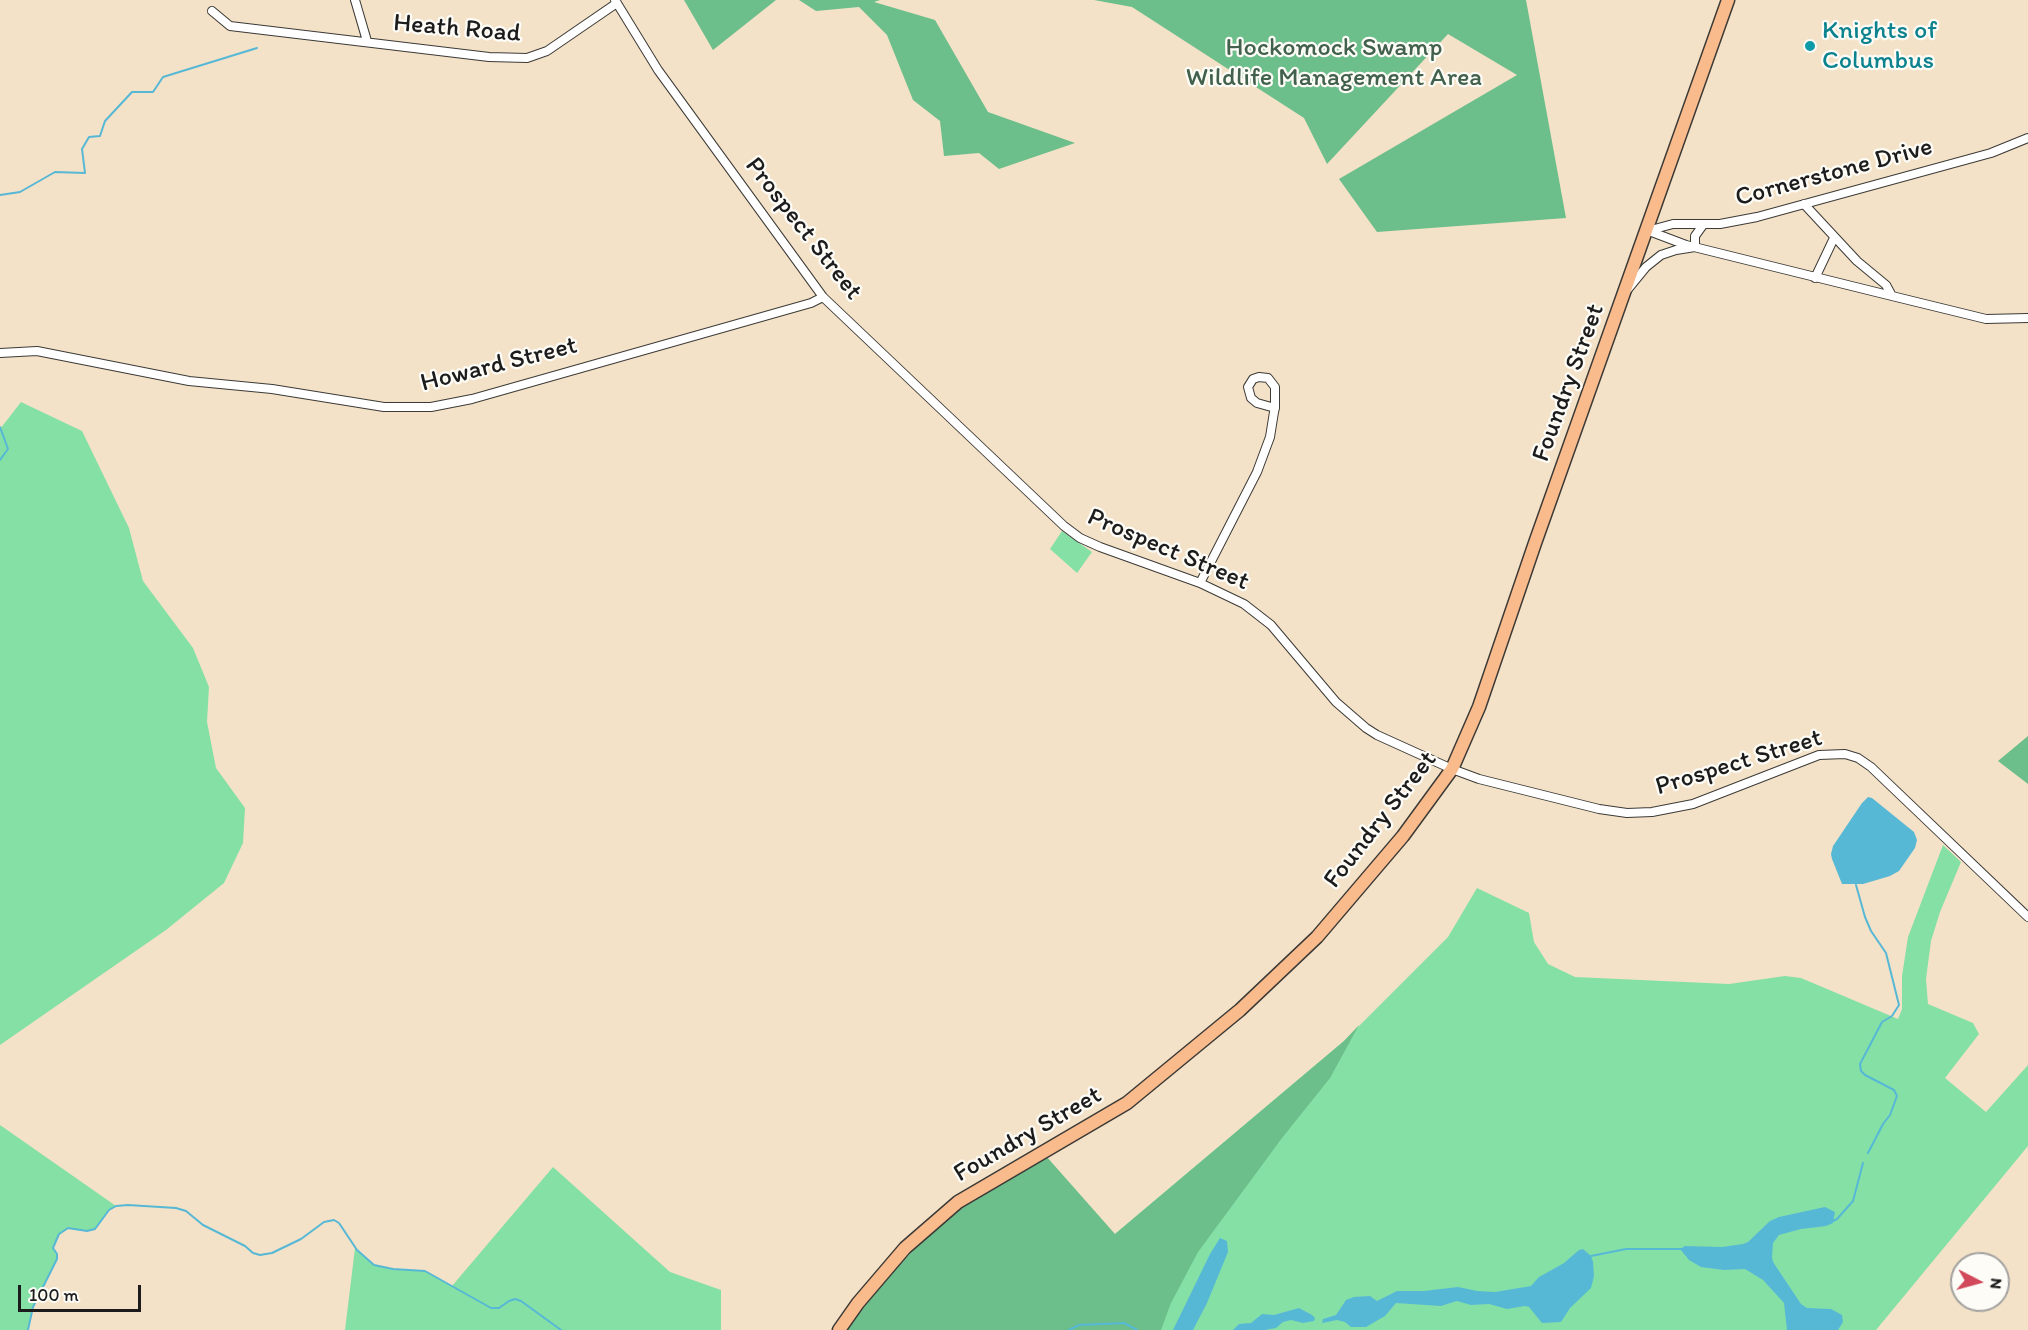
<!DOCTYPE html>
<html>
<head>
<meta charset="utf-8">
<style>
  body { margin:0 }
  #map { position:relative; width:2028px; height:1330px; overflow:hidden; background:#f4e2c8; font-family:Itim,sans-serif }
  canvas { display:block }
  .north { position:absolute; left:1950px; top:1252px; width:60px; height:60px; box-sizing:border-box; background:#fdfcf7; border:2px solid #a3a29f; border-radius:50%; rotate:96deg; font-size:16px; font-weight:700; line-height:24px; text-align:center; color:#1c1c1c }
  .north::after { content:''; display:block; margin:auto; width:21px; height:27px; background:#d1495b; clip-path:polygon(50% 0,100% 100%,50% 72%,0 100%) }
  .scale { position:absolute; left:18px; top:1285px; width:123px; height:27px; box-sizing:border-box; border:3px solid #1c1c1c; border-top:0; padding-left:8px; font-size:18px; line-height:21px; white-space:nowrap; color:#1c1c1c; -webkit-text-stroke:4px #fdfcf7; paint-order:stroke }
</style>
</head>
<body>
<div id="map">
<canvas width="2028" height="1330"></canvas>
<div class="north">N</div>
<div class="scale">100 m</div>
</div>
<script>
const ctx = document.querySelector('canvas').getContext('2d');
ctx.lineJoin = 'round';
function fillPath(path, color) { ctx.fillStyle = color; ctx.fill(path, 'evenodd'); }
const shape = rows => new Path2D(rows.map(r => 'M' + r).join(''));
function trace(path, color, width, dash) { ctx.strokeStyle = color; ctx.lineWidth = width; ctx.lineCap = dash ? 'butt' : 'round'; ctx.setLineDash(dash || []); ctx.stroke(path); }
function write(font, color, halo, rows, align = 'center') {
  ctx.font = font + ' Itim,sans-serif'; ctx.lineWidth = 4.5; ctx.setLineDash([]); ctx.textBaseline = 'middle'; ctx.strokeStyle = halo; ctx.fillStyle = color; for (const [text, x, y, turn = 0] of rows) {
    ctx.save(); ctx.translate(x, y); ctx.rotate((+turn || 0) * Math.PI / 180); ctx.textAlign = isNaN(turn) ? turn : align; if (halo) ctx.strokeText(text, 0, 0); ctx.fillText(text, 0, 0); ctx.restore();
  }
}
const green = shape([
  [21,402,82,431,129,528,143,581,193,648,209,687,207,722,216,768,245,808,243,843,224,883,166,930,0,1045,0,429],
  [1062,531,1092,552,1077,573,1050,549],
  [1943,845,1961,862,1940,912,1931,941,1926,979,1928,1004,1973,1023,1979,1034,1945,1078,1986,1112,2028,1065,2028,1146,1876,1330,846,1330,913,1250,963,1207,1115,1234,1344,1041,1448,937,1477,888,1529,913,1534,942,1548,964,1575,977,1729,984,1785,976,1801,978,1898,1019,1902,1009,1902,976,1908,937],
  [0,1125,116,1206,109,1210,95,1229,87,1231,68,1229,59,1235,53,1248,57,1254,57,1259,33,1307,28,1330,0,1330],
  [553,1167,670,1272,721,1290,721,1330,345,1330,355,1248,374,1265,393,1269,425,1271,452,1286]
]);
const forest = shape([
  [684,0,776,0,713,50],
  [799,0,880,0,874,2,935,20,988,112,1075,143,999,169,979,153,944,156,940,121,913,100,887,35,859,7,816,11],
  [1094,0,1526,0,1566,218,1377,232,1339,179,1517,75,1448,34,1327,164,1304,118,1132,7],
  [2028,736,2028,784,1998,761],
  [1359,1025,1330,1078,1282,1138,1198,1252,1171,1303,1161,1330,846,1330,890,1274,937,1227,976,1197,1046,1156,1115,1234,1344,1041]
]);
const water = shape([
  [1868,797,1872,798,1914,832,1917,840,1915,848,1899,871,1890,876,1863,884,1842,884,1832,859,1831,854,1833,846,1862,803],
  [1825,1207,1835,1212,1833,1223,1826,1226,1801,1229,1779,1235,1773,1243,1772,1257,1773,1262,1801,1304,1807,1308,1831,1309,1842,1315,1843,1322,1838,1330,1787,1330,1784,1303,1763,1280,1745,1269,1724,1270,1701,1267,1689,1260,1680,1249,1685,1246,1722,1247,1743,1244,1748,1242,1770,1221,1779,1217],
  [1220,1238,1227,1241,1228,1252,1207,1303,1193,1330,1173,1330,1210,1254],
  [1583,1249,1591,1256,1593,1262,1594,1276,1591,1288,1570,1308,1561,1322,1542,1323,1529,1307,1525,1306,1507,1309,1489,1304,1471,1305,1457,1301,1441,1306,1396,1303,1385,1316,1366,1327,1351,1327,1345,1322,1337,1320,1322,1323,1323,1319,1336,1315,1346,1300,1354,1297,1370,1296,1377,1301,1397,1291,1424,1291,1458,1287,1477,1291,1495,1292,1531,1286,1539,1277,1564,1263,1579,1250],
  [1299,1308,1312,1315,1315,1318,1314,1321,1303,1323,1291,1320,1283,1322,1276,1328,1265,1330,1233,1330,1239,1324,1251,1323,1262,1314,1274,1315]
]);
const stream = shape([
  [0,195,20,192,55,172,85,173,82,149,89,137,100,136,105,121,132,92,153,92,163,77,257,48],
  [0,427,8,449,0,460],
  [1856,885,1865,917,1871,931,1886,953,1899,1005,1892,1016,1882,1022,1860,1064,1861,1071,1865,1075,1894,1090,1897,1096,1890,1115,1883,1124,1868,1153],
  [1833,1221,1837,1219,1853,1201,1863,1163],
  [1591,1256,1626,1249,1681,1249],
  [28,1330,33,1307,57,1259,57,1254,53,1248,59,1234,68,1228,87,1231,95,1229,109,1210,116,1206,128,1205,176,1208,186,1211,203,1225,245,1246,253,1253,260,1255,272,1253,301,1239,324,1222,334,1220,339,1223,357,1250,374,1265,393,1269,425,1271,491,1308,499,1308,509,1301,515,1299,521,1301,561,1330],
  [1069,1330,1079,1325,1124,1323,1137,1330]
]);
const minor = shape([
  [355,0,367,41],
  [615,0,658,70,823,297,1064,526,1080,538,1100,547,1200,583,1244,604,1271,625,1336,702,1366,728,1377,735,1452,769,1479,779,1599,809,1627,813,1652,812,1693,804,1819,755,1845,754,1858,758,1871,767,2028,917],
  [212,11,230,26,489,57,527,58,547,51,617,3],
  [1804,204,1857,261,1886,285,1892,296,1986,319,2028,318],
  [1647,231,1673,224,1720,224,1757,217,1991,153,2028,138],
  [1649,231,1686,245,1892,296],
  [1815,278,1834,238],
  [1628,289,1646,267,1661,255,1676,250,1695,247,1695,236,1703,225],
  [0,353,37,351,189,381,272,389,384,407,431,407,472,399,811,303,823,297],
  [1200,583,1257,472,1270,437,1274,412,1275,408,1275,387,1268,378,1259,377,1253,379,1248,387,1251,398,1257,403,1275,408]
]);
const primary = shape([
  [839,1330,858,1303,905,1248,958,1202,1127,1103,1240,1010,1317,937,1403,836,1452,769,1479,707,1535,543,1728,0]
]);
const markers = [
  [1810,46,6,"#0f9aa8"]
];
const streetNames = [
  ["Heath Road",457,29,5],
  ["Cornerstone Drive",1834,173,-15],
  ["Prospect Street",803,229,52],
  ["Howard Street",499,365,-14],
  ["Foundry Street",1569,383,-70],
  ["Prospect Street",1168,550,23],
  ["Prospect Street",1739,763,-17],
  ["Foundry Street",1381,820,-52],
  ["Foundry Street",1028,1135,-30]
];
const cultureNames = [
  ["Knights of",1822,31],
  ["Columbus",1822,61]
];
const parkNames = [
  ["Hockomock Swamp",1334,48],
  ["Wildlife Management Area",1334,78]
];
fillPath(green, '#85e0a6');
fillPath(forest, '#6cbe8b');
fillPath(water, '#57b8d6');
trace(stream, '#57b8d6', 2);
trace(minor, '#3c3a36', 10);
trace(primary, '#3c3a36', 15);
trace(minor, '#fff', 8);
trace(primary, '#fabb8c', 12);
for (const [x, y, r, color] of markers) { const dot = new Path2D(); dot.arc(x, y, r, 0, 2 * Math.PI); ctx.fillStyle = color; ctx.fill(dot); trace(dot, '#fdfcf7', 2); }
write('26px', '#1c1c1c', '#fdfcf7', streetNames);
write('26px', '#0d838f', '#fdfcf7', cultureNames, 'left');
write('26px', '#41614c', '#fdfcf7', parkNames);
</script>
</body>
</html>
